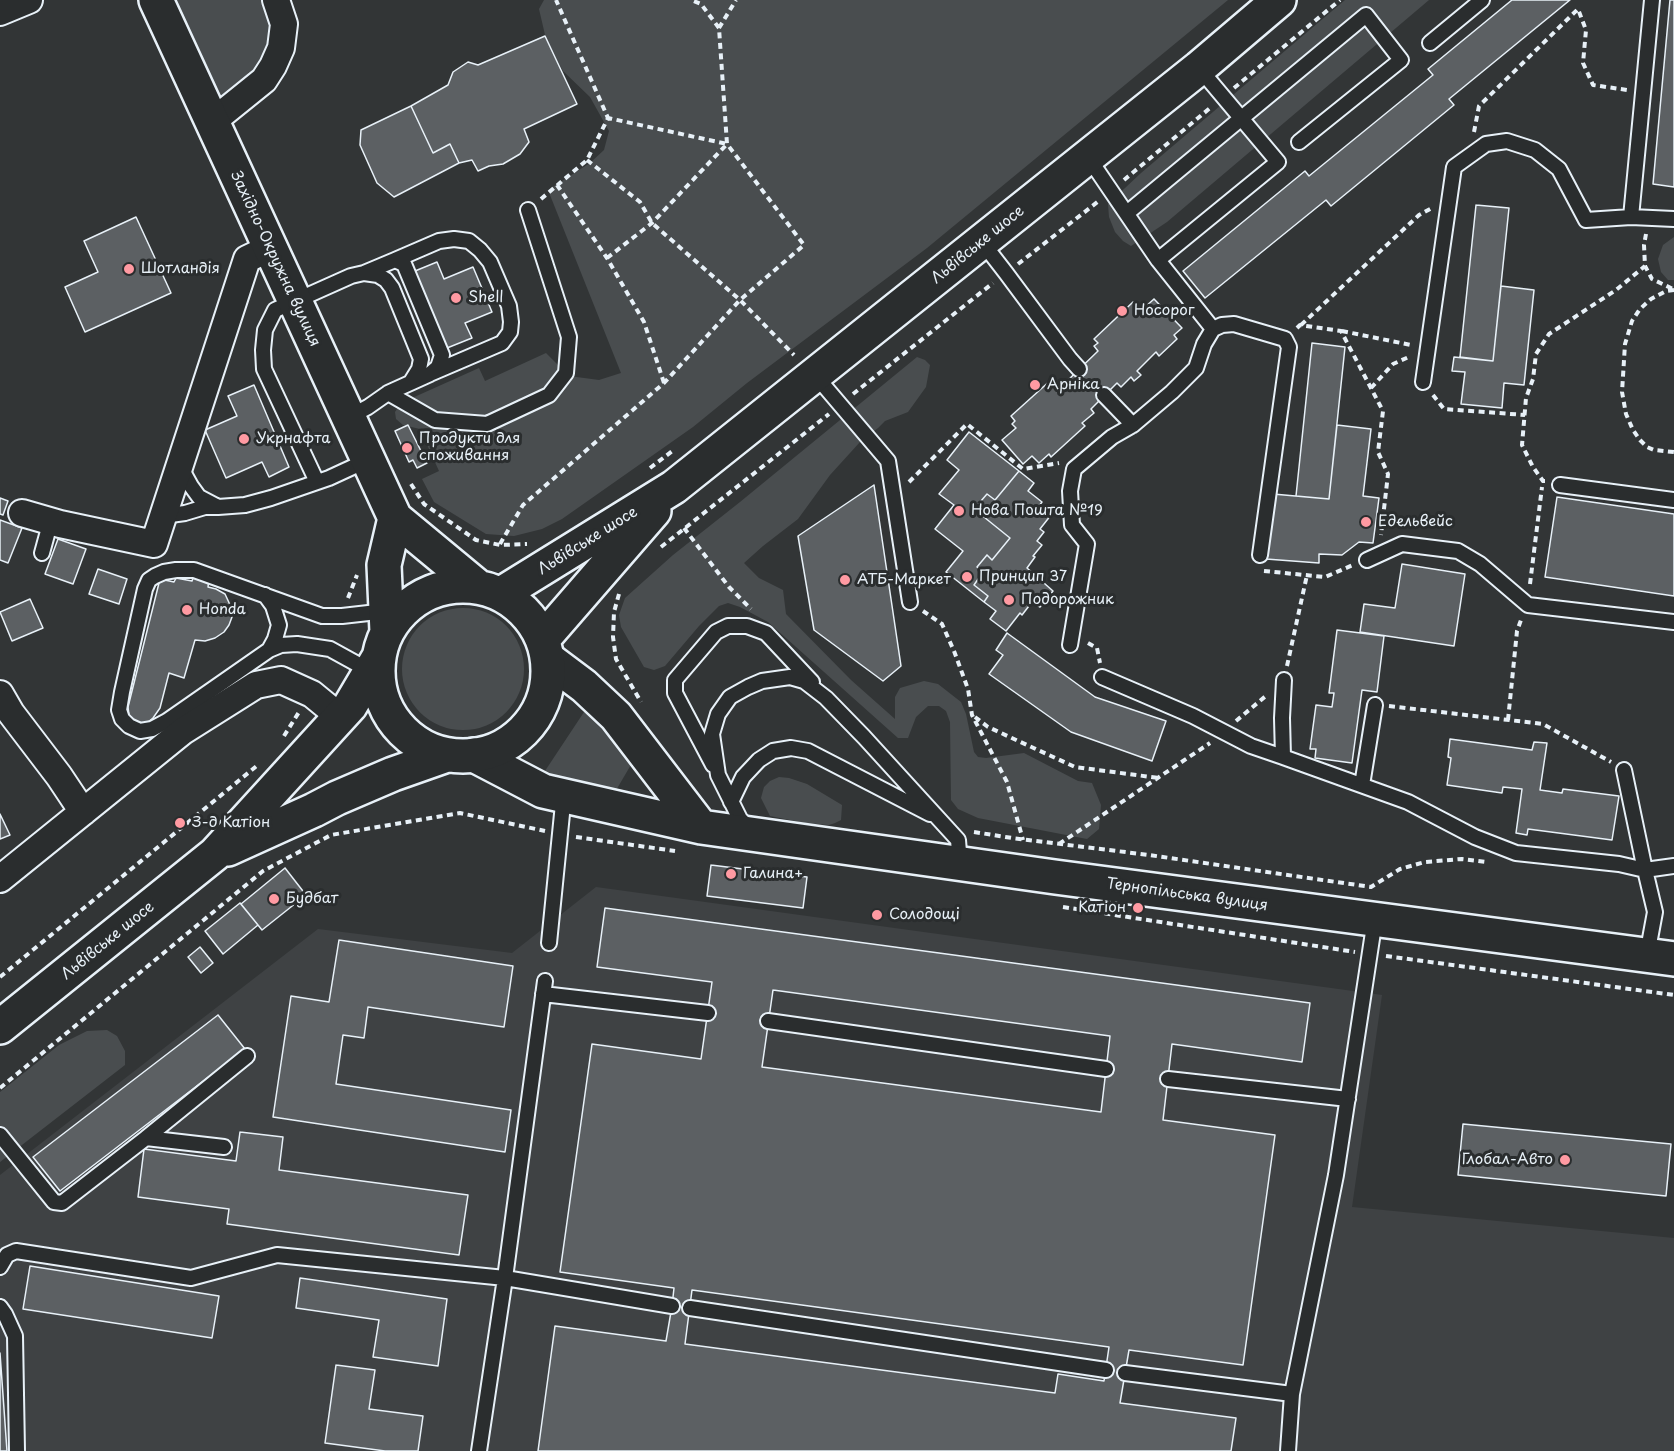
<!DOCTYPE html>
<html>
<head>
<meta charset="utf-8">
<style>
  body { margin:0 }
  canvas { display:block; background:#323536 }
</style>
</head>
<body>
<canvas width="1674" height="1451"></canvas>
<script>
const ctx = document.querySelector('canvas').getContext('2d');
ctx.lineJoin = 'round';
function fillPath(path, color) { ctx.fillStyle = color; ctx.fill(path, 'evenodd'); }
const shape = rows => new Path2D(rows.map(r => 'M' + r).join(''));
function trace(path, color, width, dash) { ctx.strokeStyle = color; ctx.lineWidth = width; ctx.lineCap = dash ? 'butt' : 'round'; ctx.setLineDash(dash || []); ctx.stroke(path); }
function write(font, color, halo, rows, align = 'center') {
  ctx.font = font + ' "Playpen Sans",sans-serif'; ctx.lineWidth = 6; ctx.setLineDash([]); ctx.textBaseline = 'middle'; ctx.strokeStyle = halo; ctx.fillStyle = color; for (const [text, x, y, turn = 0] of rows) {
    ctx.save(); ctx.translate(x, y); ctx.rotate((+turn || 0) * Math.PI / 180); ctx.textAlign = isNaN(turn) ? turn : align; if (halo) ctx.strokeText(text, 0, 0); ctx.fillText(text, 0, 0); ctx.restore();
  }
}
const built = shape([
  [596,887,1382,995,1352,1207,1674,1238,1674,1451,0,1451,0,1175,318,929,512,953]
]);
const green = shape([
  [166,0,267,0,275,25,272,45,257,74,216,107],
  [544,0,1228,0,927,248,747,383,693,427,562,519,542,529,514,536,486,534,434,502,422,479,439,471,420,429,403,425,396,419,395,412,401,403,479,368,485,381,546,353,569,376,599,380,621,373,548,190,590,163,604,150,609,131,590,97,563,71,546,39,539,9],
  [1345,0,1429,0,1167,222,1131,246,1123,241,1115,232,1109,217,1108,204,1141,173],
  [1674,237,1674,280,1668,280,1661,272,1658,259,1663,245],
  [917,357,925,360,930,365,926,387,908,412,885,421,878,428,860,442,830,475,798,519,763,546,744,563,759,578,783,590,786,614,851,680,895,719,895,697,900,688,924,681,938,684,961,702,966,714,974,752,978,757,986,758,1024,753,1078,781,1092,783,1101,805,1099,829,1087,839,978,818,958,809,951,800,950,722,946,711,939,706,928,706,916,717,908,738,898,738,768,622,740,607,728,603,719,606,699,626,665,666,654,670,644,667,621,627,619,615,625,598,673,555,740,502],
  '402 669a61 61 0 1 1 122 0a61 61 0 1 1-122 0Z',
  [590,703,632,763,615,792,541,777],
  [779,777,789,778,807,784,842,805,841,820,835,823,829,825,805,823,770,816,761,798,764,787,770,781],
  [107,1030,117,1036,125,1051,125,1065,0,1162,0,1092,59,1045,87,1031]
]);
const building = shape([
  [1512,0,1570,0,1449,99,1454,105,1331,206,1326,200,1205,298,1183,271,1305,171,1309,176,1433,75,1428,69,1512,0],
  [1670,0,1674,0,1674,187,1653,184,1670,0],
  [545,36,577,104,524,129,529,142,520,154,503,164,489,166,478,171,472,160,459,163,450,144,433,153,411,106,448,85,453,72,468,62,478,65,545,36],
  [411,106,433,153,450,144,459,163,394,197,377,183,360,145,361,130,411,106],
  [1476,205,1509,208,1493,361,1460,357,1476,205],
  [136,217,171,293,85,332,65,287,98,272,84,241,136,217],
  [437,262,444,279,473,267,492,312,465,323,472,338,447,348,415,271,437,262],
  [1501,286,1534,290,1524,385,1504,383,1502,408,1461,404,1465,372,1452,371,1454,357,1493,361,1501,286],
  [1154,299,1182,328,1174,335,1177,339,1159,356,1156,352,1137,371,1141,375,1134,381,1131,377,1121,387,1117,383,1091,409,1094,413,1082,423,1085,426,1051,457,1049,454,1039,463,1032,456,1023,464,1002,440,1016,428,1012,424,1015,421,1011,416,1052,379,1056,383,1060,380,1064,384,1098,351,1094,346,1098,343,1094,339,1133,302,1138,308,1141,305,1144,308,1154,299],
  [1312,343,1345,347,1329,499,1296,496,1312,343],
  [254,385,289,467,269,477,262,462,226,478,205,430,237,416,228,396,254,385],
  [408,425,427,463,417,468,413,460,409,462,395,431,408,425],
  [1337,425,1371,429,1363,496,1379,498,1373,543,1359,542,1342,555,1319,554,1319,563,1266,559,1273,494,1329,499,1337,425],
  [969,432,1019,471,995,500,987,494,974,509,1010,538,992,560,987,555,977,567,983,572,974,585,988,596,984,602,946,572,963,551,935,529,954,505,939,494,959,470,947,460,969,432],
  [1019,471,1034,483,1028,491,1042,502,1039,506,1051,515,1040,529,1044,532,1037,541,1042,545,1033,556,1035,557,1027,568,1053,591,1040,607,1032,602,1022,615,1020,613,1006,631,990,619,996,611,984,602,988,596,974,585,983,572,977,567,987,555,992,560,1010,538,974,509,987,494,995,500,1019,471],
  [874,485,901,666,883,681,814,630,798,536,874,485],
  [1557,497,1674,514,1674,596,1545,577,1557,497],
  [0,498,8,501,3,515,0,514,0,498],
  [0,520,22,528,8,563,0,560,0,520],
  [58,539,86,549,73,584,45,574,58,539],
  [1402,564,1465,574,1454,646,1360,632,1364,604,1395,608,1402,564],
  [98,569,127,579,119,604,89,594,98,569],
  [194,575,209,579,208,587,216,589,225,594,231,607,232,617,229,625,224,632,215,638,205,641,195,640,184,678,169,673,160,708,153,718,147,723,138,723,129,715,128,707,160,579,174,582,176,578,192,581,194,575],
  [30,599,43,628,12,641,0,612,30,599],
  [1337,630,1384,636,1377,692,1362,690,1352,763,1315,758,1316,749,1310,749,1316,705,1332,707,1334,693,1329,693,1337,630],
  [1007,633,1095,697,1166,721,1152,761,1071,732,989,674,1003,655,996,650,1007,633],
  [1450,739,1532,750,1534,742,1547,743,1540,790,1562,793,1563,789,1619,796,1612,840,1528,829,1527,835,1516,833,1522,789,1503,787,1502,793,1447,785,1451,758,1448,757,1450,739],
  [0,814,10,835,0,839,0,814],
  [711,865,807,877,803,908,707,896,711,865],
  [285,868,306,895,262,930,241,904,285,868],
  [240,903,258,925,223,954,205,931,240,903],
  [605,908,1310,1003,1302,1062,1172,1044,1163,1120,1275,1135,1243,1365,1129,1350,1120,1403,1236,1418,1231,1451,538,1451,555,1326,666,1341,672,1306,674,1288,560,1272,592,1044,701,1059,712,982,597,967,605,908],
  [773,990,1110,1036,1101,1112,762,1067,773,990],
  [692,1290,1109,1347,1104,1381,1058,1374,1055,1393,685,1344,692,1290],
  [339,940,513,966,504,1027,368,1007,364,1038,343,1035,336,1084,511,1110,505,1152,273,1117,291,996,329,1002,339,940],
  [200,947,213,963,201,973,188,957,200,947],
  [218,1015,245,1049,60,1191,33,1157,218,1015],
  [1463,1124,1671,1144,1666,1196,1458,1175,1463,1124],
  [240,1132,283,1137,279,1170,468,1195,459,1255,227,1224,229,1209,138,1197,144,1149,236,1161,240,1132],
  [30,1266,219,1296,212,1338,23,1309,30,1266],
  [300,1278,447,1299,438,1366,373,1357,379,1320,296,1308,300,1278],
  [0,1353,7,1451,0,1451,0,1353],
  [336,1365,375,1370,369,1409,423,1416,418,1451,385,1451,325,1443,336,1365]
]);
const path = shape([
  [719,28,736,0],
  [1234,88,1340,0],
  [1474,132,1479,106,1578,9,1586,30,1583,63,1593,85,1627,90],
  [587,160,640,202,652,223,740,300,794,355],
  [1124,180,1210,108],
  [557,185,607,258,644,322,664,383],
  [541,199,587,160,608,118,556,0],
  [1646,234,1644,245,1645,266,1652,279,1673,289],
  [607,258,652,223,727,144,608,118],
  [1018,264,1100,200],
  [1674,290,1666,291,1651,299,1640,309,1632,321,1625,344,1622,392,1626,414,1633,430,1640,440,1647,447,1654,450,1674,452],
  [1301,325,1419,215,1432,208],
  [1297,328,1300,325,1341,331,1383,411,1378,452,1388,474,1381,535],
  [1342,331,1411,345],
  [1371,388,1393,364,1411,356],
  [853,394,993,283],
  [1433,395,1444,409,1525,415],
  [650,468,675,449],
  [1545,481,1543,481,1533,467,1522,445,1526,398,1533,379,1536,354,1549,334,1616,290,1645,266],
  [909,482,967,424,1023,469,1059,463],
  [411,484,424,504,476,540,500,545,527,544],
  [684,528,729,587,751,609],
  [500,544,523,505,664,383,740,300,804,245,727,144,719,28,701,4,691,0],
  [661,547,829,414],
  [1264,571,1325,577,1353,565],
  [1530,584,1542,487],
  [619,594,614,612,613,637,616,659,641,702],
  [348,598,357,575],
  [923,611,942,624,954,651,968,689,972,715,1007,782,1023,840],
  [1088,643,1097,648,1100,663],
  [1287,666,1307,575],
  [1389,706,1543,724,1611,762],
  [975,717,988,727,1075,767,1159,778],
  [1508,720,1517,631,1521,620],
  [1236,721,1267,695],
  [284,736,299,712],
  [974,832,1012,838,1149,855,1371,887,1400,869,1425,862,1462,859,1487,862],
  [576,837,675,851],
  [1059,844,1210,743],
  [1063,907,1355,952],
  [1386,956,1674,995],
  [0,977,259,764],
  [0,1088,263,871,331,835,460,813,545,831]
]);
const lane = shape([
  [1652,0,1631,217,1674,219],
  [1430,43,1482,0],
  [1127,213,1366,15,1401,60,1299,142],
  [982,242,1006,273,1070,359,1079,369],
  [395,260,439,241,454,239,469,241,480,250,490,262,509,306,511,322,510,332,502,343,432,373],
  [1158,260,1278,162,1199,68],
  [364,273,378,275,386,280,392,288,421,359,419,369,411,382],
  [1213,329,1222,325,1234,324,1285,339,1289,347,1260,555],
  [815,375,888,461,910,602],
  [1423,382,1454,167,1486,144,1507,141,1535,150,1559,169,1586,220,1631,217],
  [388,393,435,420,487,424,549,395,566,373,569,337,528,210],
  [1104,395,1133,425],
  [180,466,191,486,199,497,218,507,245,505,271,498,329,478,368,460],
  [317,482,264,369,263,350,265,330,275,310,351,276,364,273,395,260,404,264,442,355,438,367,430,374,388,393,368,407,349,417],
  [1560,485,1674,500],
  [163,516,185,513,205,507,216,507],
  [42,553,48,531,50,528,60,524],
  [1367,560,1402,544,1458,551,1480,564,1528,605,1674,622],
  [265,595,273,606,279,625,275,639,269,650],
  [1070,645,1087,544,1072,525,1070,491,1074,469,1112,437,1133,425,1172,392,1196,368,1204,344,1213,329,1158,260,1088,157],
  [370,671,330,649,297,644,281,645,269,650,167,721,152,729,140,731,129,726,122,719,119,710,122,692,145,589,149,580,155,576,164,572,176,570,194,570,322,616,342,616,386,611],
  [1102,677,1193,716,1251,746,1283,757,1282,718,1284,680],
  [1283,757,1408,802,1475,837,1516,853,1619,864,1645,870,1655,912,1647,955],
  [713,765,675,693,675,680,716,632,728,626,747,626,766,633,812,682],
  [1624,770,1645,870,1674,866],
  [1362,785,1375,705],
  [731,802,743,777,759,760,773,751,791,748,808,751,930,814],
  [749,828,740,819,718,775,712,734,718,714,730,697,748,687,762,681,790,677,804,681,826,698,864,737,958,840,960,864],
  [549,943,564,794],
  [543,994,708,1013],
  [768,1021,1106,1069],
  [1168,1079,1348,1099],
  [0,1135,54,1202,62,1203,146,1138,224,1147],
  [146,1138,247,1056],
  [0,1267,7,1255,16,1251,191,1278,277,1255,505,1278,672,1306],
  [0,1307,5,1314,15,1336,17,1451],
  [690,1308,1106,1370],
  [1125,1373,1292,1394],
  [479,1451,505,1278,545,981],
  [1288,1451,1292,1394,1336,1175,1375,919]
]);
const street = shape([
  [0,12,29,0],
  [212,122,264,80,273,66,281,48,284,24,276,0],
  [22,513,60,524,154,544,247,259,270,248],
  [0,694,11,713,59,776,83,812],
  [0,879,183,731,256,685,281,680,312,694,340,717]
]);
const secondary = shape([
  [548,659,584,686,616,716,701,827],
  [474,755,543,791,701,827,1055,877,1674,959]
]);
const primary = shape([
  [156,0,395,518,477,586],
  '378 671a85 85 0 1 1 170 0a85 85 0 1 1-170 0Z',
  [501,594,674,487,1199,68,1279,0],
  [387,632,384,565,395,518],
  [543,639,654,511],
  [228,849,314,810,337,798,393,774,447,755],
  [0,1027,215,854,350,706,379,657]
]);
const markers = [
  [129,269,6,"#ff9aa2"],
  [456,298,6,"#ff9aa2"],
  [1122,311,6,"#ff9aa2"],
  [1035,385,6,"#ff9aa2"],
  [244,439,6,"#ff9aa2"],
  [407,448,6,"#ff9aa2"],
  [959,511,6,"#ff9aa2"],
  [1366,522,6,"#ff9aa2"],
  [967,577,6,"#ff9aa2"],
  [845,580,6,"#ff9aa2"],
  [1009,600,6,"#ff9aa2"],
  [187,610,6,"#ff9aa2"],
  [180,823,6,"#ff9aa2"],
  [731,874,6,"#ff9aa2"],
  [274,899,6,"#ff9aa2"],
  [1138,908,6,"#ff9aa2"],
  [877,915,6,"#ff9aa2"],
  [1565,1160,6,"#ff9aa2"]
];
const streetNames = [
  ["Львівське шосе",978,245,-39],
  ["Західно-Окружна вулиця",275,259,65],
  ["Львівське шосе",588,541,-32],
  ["Тернопільська вулиця",1187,895,8],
  ["Львівське шосе",108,941,-39]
];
const poiNames = [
  ["Шотландія",141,269],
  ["Shell",468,298],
  ["Носорог",1134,311],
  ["Арніка",1047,385],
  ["Укрнафта",256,439],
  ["Продукти для",419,439],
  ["споживання",419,456],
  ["Нова Пошта №19",971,511],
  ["Едельвейс",1378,522],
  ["Принцип 37",979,577],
  ["АТБ-Маркет",857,580],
  ["Подорожник",1021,600],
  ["Honda",199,610],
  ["З-д Катіон",192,823],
  ["Галина+",743,874],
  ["Будбат",286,899],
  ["Катіон",1126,908,"right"],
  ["Солодощі",889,915],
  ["Глобал-Авто",1553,1160,"right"]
];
fillPath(built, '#3f4244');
fillPath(green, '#494d4f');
fillPath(building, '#5c6063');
trace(building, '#e8f1f8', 1.5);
trace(lane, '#e8f1f8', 18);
trace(street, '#e8f1f8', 30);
trace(secondary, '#e8f1f8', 38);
trace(primary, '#e8f1f8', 38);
trace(path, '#e8f1f8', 4, [6, 4.5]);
trace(lane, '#2a2d2e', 14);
trace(street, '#2a2d2e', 26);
trace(secondary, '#2a2d2e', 33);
trace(primary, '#2a2d2e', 33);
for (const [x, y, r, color] of markers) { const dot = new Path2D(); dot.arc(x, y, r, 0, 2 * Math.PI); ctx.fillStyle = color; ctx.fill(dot); trace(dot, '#2a2d2e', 2); }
write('15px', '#e8f1f8', '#2a2d2e', streetNames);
write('15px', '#e8f1f8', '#2a2d2e', poiNames, 'left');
</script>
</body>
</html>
